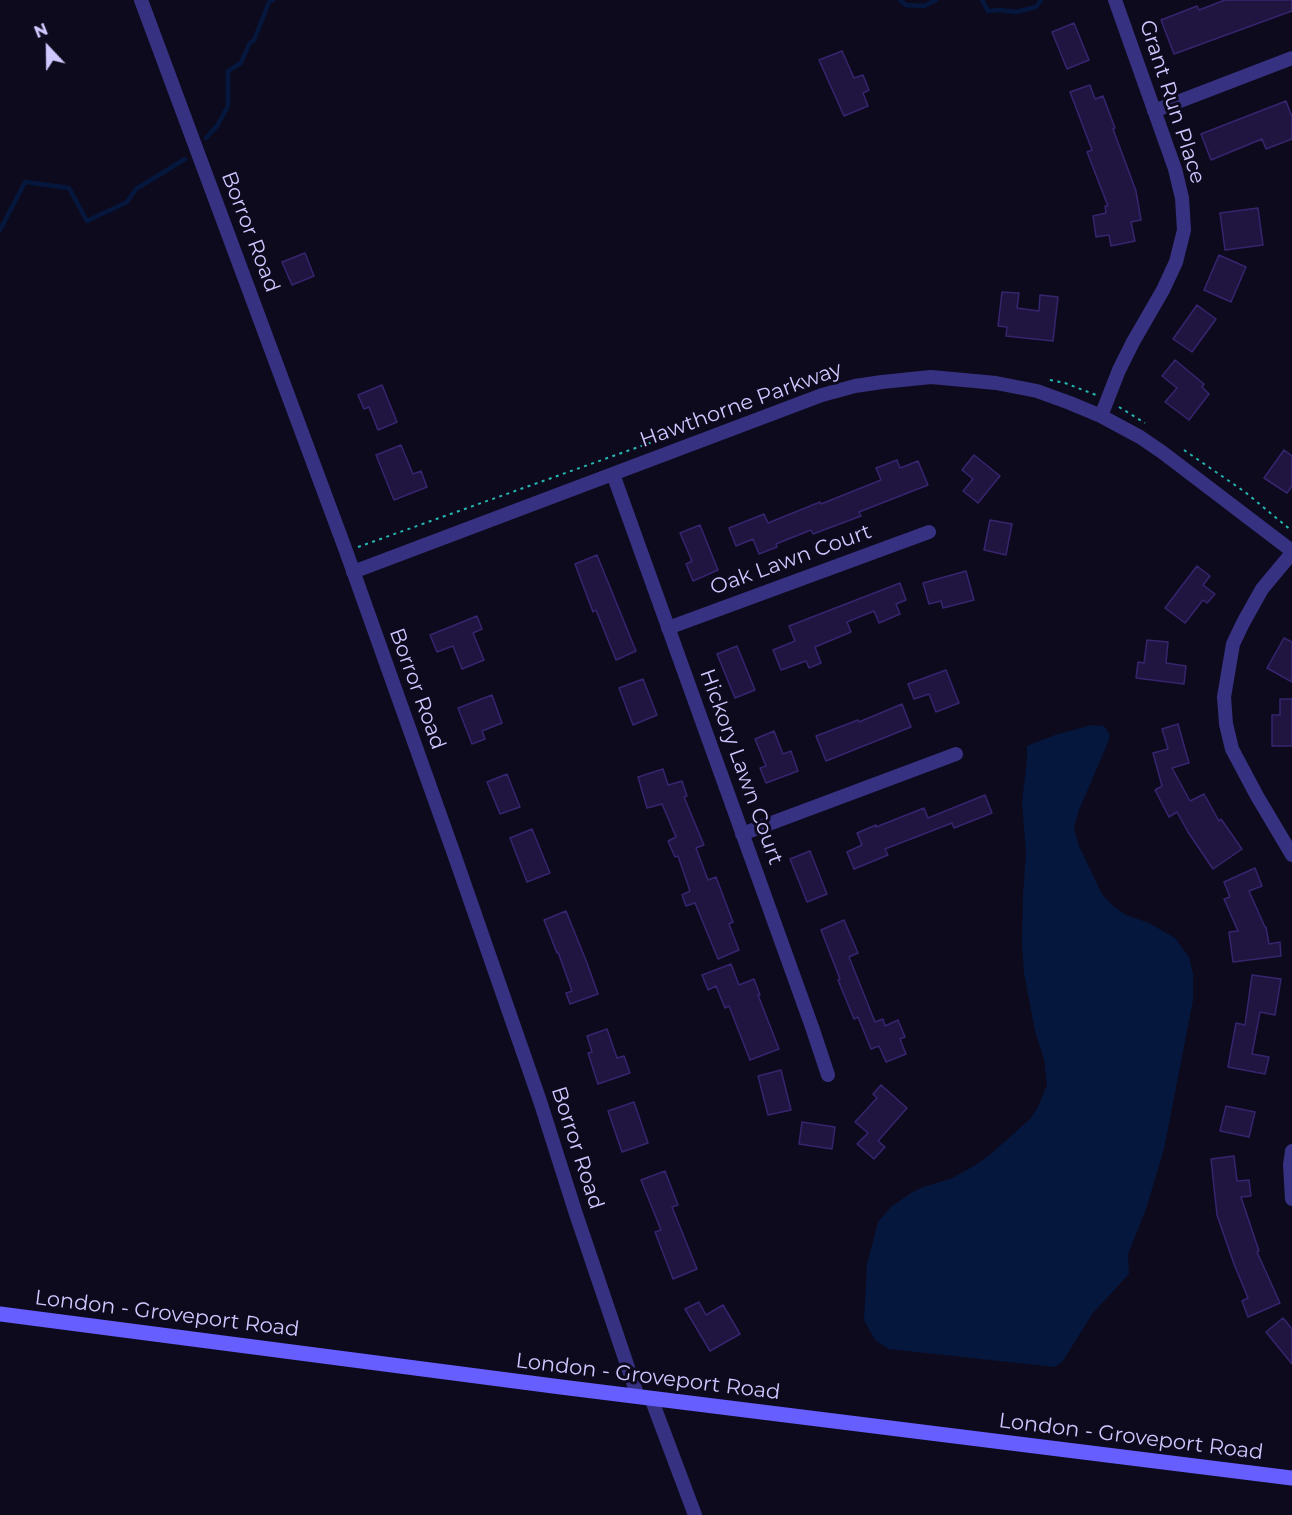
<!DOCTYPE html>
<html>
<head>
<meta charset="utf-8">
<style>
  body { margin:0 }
  #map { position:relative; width:1292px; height:1515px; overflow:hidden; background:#0e0a1e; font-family:Montserrat,sans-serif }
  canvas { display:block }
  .north { position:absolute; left:18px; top:18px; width:60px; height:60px; -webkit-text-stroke:4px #0e0a1e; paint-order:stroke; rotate:338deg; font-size:16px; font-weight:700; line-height:24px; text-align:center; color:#cfc7ff }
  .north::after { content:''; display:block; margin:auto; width:21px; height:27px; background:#cfc7ff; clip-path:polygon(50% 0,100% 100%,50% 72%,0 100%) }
</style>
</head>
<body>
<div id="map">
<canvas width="1292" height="1515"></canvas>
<div class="north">N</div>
</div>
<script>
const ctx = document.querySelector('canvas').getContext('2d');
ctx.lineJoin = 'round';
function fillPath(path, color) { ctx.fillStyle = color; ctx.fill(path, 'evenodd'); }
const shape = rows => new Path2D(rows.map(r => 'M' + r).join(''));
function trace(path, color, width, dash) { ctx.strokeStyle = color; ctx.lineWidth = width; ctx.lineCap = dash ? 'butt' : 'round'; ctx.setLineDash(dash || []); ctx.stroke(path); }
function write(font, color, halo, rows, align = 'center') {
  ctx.font = font + ' Montserrat,sans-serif'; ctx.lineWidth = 6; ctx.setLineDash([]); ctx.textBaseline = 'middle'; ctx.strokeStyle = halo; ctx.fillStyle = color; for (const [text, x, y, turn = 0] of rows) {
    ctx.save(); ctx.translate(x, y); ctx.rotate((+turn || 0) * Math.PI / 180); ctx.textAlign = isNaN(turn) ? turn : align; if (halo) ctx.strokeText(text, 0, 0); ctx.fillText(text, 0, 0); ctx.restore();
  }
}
const water = shape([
  [1092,725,1104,726,1109,733,1109,740,1079,810,1074,828,1079,846,1102,894,1112,905,1126,915,1149,923,1175,938,1189,957,1193,974,1193,1000,1164,1149,1146,1209,1128,1254,1129,1274,1092,1314,1063,1361,1055,1367,889,1349,875,1340,864,1320,867,1264,878,1222,891,1207,911,1193,923,1187,950,1179,974,1166,992,1153,1030,1119,1038,1107,1047,1085,1044,1059,1035,1031,1024,973,1022,945,1023,895,1026,852,1022,802,1027,759,1027,746,1055,735]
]);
const stream = shape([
  [900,0,906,5,924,6,936,0],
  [982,0,988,11,1000,10,1016,12,1036,7,1041,0],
  [206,138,217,126,228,106,228,71,241,63,249,44,254,40,269,2,273,0],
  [0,230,25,182,69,188,87,221,127,202,136,189,185,159]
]);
const building = shape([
  [1225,0,1292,0,1292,11,1174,54,1161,20,1197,6,1199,10,1225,0],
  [1074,23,1089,60,1067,69,1052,32,1074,23],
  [842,51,854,78,863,75,869,90,863,93,868,106,844,116,819,60,842,51],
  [1090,85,1095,99,1103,96,1115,128,1113,129,1136,191,1141,220,1131,222,1135,241,1111,246,1109,235,1096,237,1093,216,1106,213,1105,206,1108,206,1087,152,1092,150,1070,92,1090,85],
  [1286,101,1292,117,1292,139,1266,149,1262,139,1211,160,1201,134,1286,101],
  [1258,208,1263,245,1225,250,1220,213,1258,208],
  [305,253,314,276,292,285,282,262,305,253],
  [1219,255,1246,267,1231,302,1204,290,1219,255],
  [1002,292,1019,293,1017,308,1039,311,1040,295,1058,297,1053,341,1006,336,1007,327,998,326,1002,292],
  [1197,305,1216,319,1192,352,1173,339,1197,305],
  [1175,360,1204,384,1202,387,1209,394,1189,420,1165,402,1177,388,1162,376,1175,360],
  [382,385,397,422,378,430,369,407,364,409,358,395,382,385],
  [401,445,413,474,421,471,427,487,394,500,376,455,401,445],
  [1284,450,1292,456,1292,486,1287,493,1264,478,1284,450],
  [974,455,1000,476,978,503,963,491,973,479,962,470,974,455],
  [897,460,900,468,918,461,928,485,859,512,861,516,813,534,811,530,776,544,777,547,759,554,753,539,736,546,729,528,764,514,768,523,820,502,821,504,881,480,876,468,897,460],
  [990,520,1012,524,1006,555,984,550,990,520],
  [700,525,718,570,693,581,686,564,692,561,680,533,700,525],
  [597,555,636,651,616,660,596,610,593,612,575,564,597,555],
  [1197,566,1210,576,1203,585,1215,594,1207,603,1203,600,1185,623,1165,608,1197,566],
  [966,571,974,600,943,608,941,601,929,604,923,583,966,571],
  [900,583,906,600,896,604,900,614,879,623,874,611,847,622,851,632,815,647,821,663,809,668,806,661,781,670,773,650,795,641,789,626,900,583],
  [477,616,482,629,473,633,484,660,462,669,453,646,437,652,430,635,477,616],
  [1284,638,1292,642,1292,682,1267,668,1284,638],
  [1147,640,1168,642,1166,663,1186,666,1184,684,1136,678,1138,662,1144,663,1147,640],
  [737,646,755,690,735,698,717,654,737,646],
  [946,670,959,703,936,712,929,694,914,699,908,684,946,670],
  [643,679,657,715,633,725,619,688,643,679],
  [492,695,502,723,482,731,485,739,472,744,458,708,492,695],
  [1280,699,1292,699,1292,746,1272,746,1272,715,1280,715,1280,699],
  [902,704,911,727,826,761,816,736,858,720,859,722,902,704],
  [1178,724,1189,763,1172,768,1190,801,1204,794,1219,821,1221,819,1242,849,1213,869,1188,832,1177,812,1169,817,1155,790,1162,786,1153,753,1168,749,1162,729,1178,724],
  [774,731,783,754,791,751,798,771,766,783,760,768,766,766,755,739,774,731],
  [663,769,668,785,682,781,687,796,684,797,704,845,696,848,708,880,716,877,733,922,729,924,739,950,718,959,695,903,686,906,682,895,690,891,678,856,675,857,668,841,676,837,662,804,647,808,638,777,663,769],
  [507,774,520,807,500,814,487,782,507,774],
  [985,795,992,813,954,828,952,823,885,849,888,855,854,869,847,852,862,845,857,833,876,825,876,827,924,808,928,818,985,795],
  [532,829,550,873,527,882,510,838,532,829],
  [810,851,827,894,807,902,790,859,810,851],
  [1255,868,1262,886,1249,891,1265,927,1266,927,1269,944,1280,942,1281,956,1233,962,1229,932,1238,931,1224,899,1230,897,1224,882,1255,868],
  [566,911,587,963,598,994,570,1004,566,993,572,991,558,952,557,953,544,920,566,911],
  [844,920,858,953,849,957,875,1022,883,1019,885,1026,898,1020,905,1037,900,1039,906,1054,886,1062,879,1046,871,1049,858,1017,854,1019,838,980,840,979,821,930,844,920],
  [731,964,739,985,754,979,760,995,758,995,779,1049,750,1060,729,1006,725,1008,716,986,708,990,702,975,731,964],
  [1252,975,1281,979,1275,1015,1260,1012,1252,1054,1269,1057,1265,1074,1228,1067,1236,1023,1245,1025,1252,975],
  [607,1029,617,1058,624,1056,630,1073,598,1084,588,1053,592,1052,587,1036,607,1029],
  [781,1070,791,1110,768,1115,758,1076,781,1070],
  [881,1085,907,1108,878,1141,885,1147,874,1159,857,1144,868,1133,855,1122,877,1098,873,1094,881,1085],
  [634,1102,648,1143,622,1152,608,1111,634,1102],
  [1226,1106,1255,1112,1249,1137,1220,1131,1226,1106],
  [802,1122,835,1127,832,1149,799,1144,802,1122],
  [1234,1156,1237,1181,1249,1180,1251,1196,1241,1197,1259,1251,1257,1252,1280,1303,1248,1317,1242,1301,1248,1298,1234,1264,1217,1215,1211,1159,1234,1156],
  [665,1171,678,1205,672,1207,697,1269,673,1279,655,1232,661,1230,641,1180,665,1171],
  [699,1302,706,1315,723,1305,740,1334,710,1351,685,1309,699,1302],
  [1283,1318,1292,1329,1292,1364,1266,1332,1283,1318]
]);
const path = shape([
  [1050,380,1065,383,1096,395],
  [1119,407,1145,423],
  [1184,450,1245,492,1292,531],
  [358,547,672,435]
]);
const street = shape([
  [141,0,346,551,454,854,540,1101,576,1214,638,1397],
  [1154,111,1292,58],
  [1101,416,1119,370,1133,342,1163,290,1176,262,1184,230,1182,198,1175,169,1115,0],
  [613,474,812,1027,828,1075],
  [1292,553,1262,589,1243,623,1233,644,1224,697,1226,724,1232,749,1257,796,1292,855],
  [353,572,822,395,855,386,882,382,931,377,996,383,1037,391,1070,403,1101,416,1140,437,1162,452,1292,551],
  [668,628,929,532],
  [742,834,956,754],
  [1292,1151,1290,1165,1292,1199],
  [651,1398,695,1515]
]);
const secondary = shape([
  [0,1314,561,1387,1292,1478]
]);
const streetNames = [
  ["Grant Run Place",1172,102,72],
  ["Borror Road",250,232,69],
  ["Hawthorne Parkway",741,405,-20],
  ["Oak Lawn Court",791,560,-20],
  ["Borror Road",417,689,70],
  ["Hickory Lawn Court",741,767,70],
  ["Borror Road",577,1148,72],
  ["London - Groveport Road",167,1314,7],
  ["London - Groveport Road",648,1377,7],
  ["London - Groveport Road",1131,1437,7]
];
fillPath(water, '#05173c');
trace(stream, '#05173c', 4.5);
fillPath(building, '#1f1540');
trace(building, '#36256e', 1.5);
trace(path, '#24b7b2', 2, [3, 4.5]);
trace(street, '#373181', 14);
trace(secondary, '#675eff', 15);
write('21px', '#cfc7ff', '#0e0a1e', streetNames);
</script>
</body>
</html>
